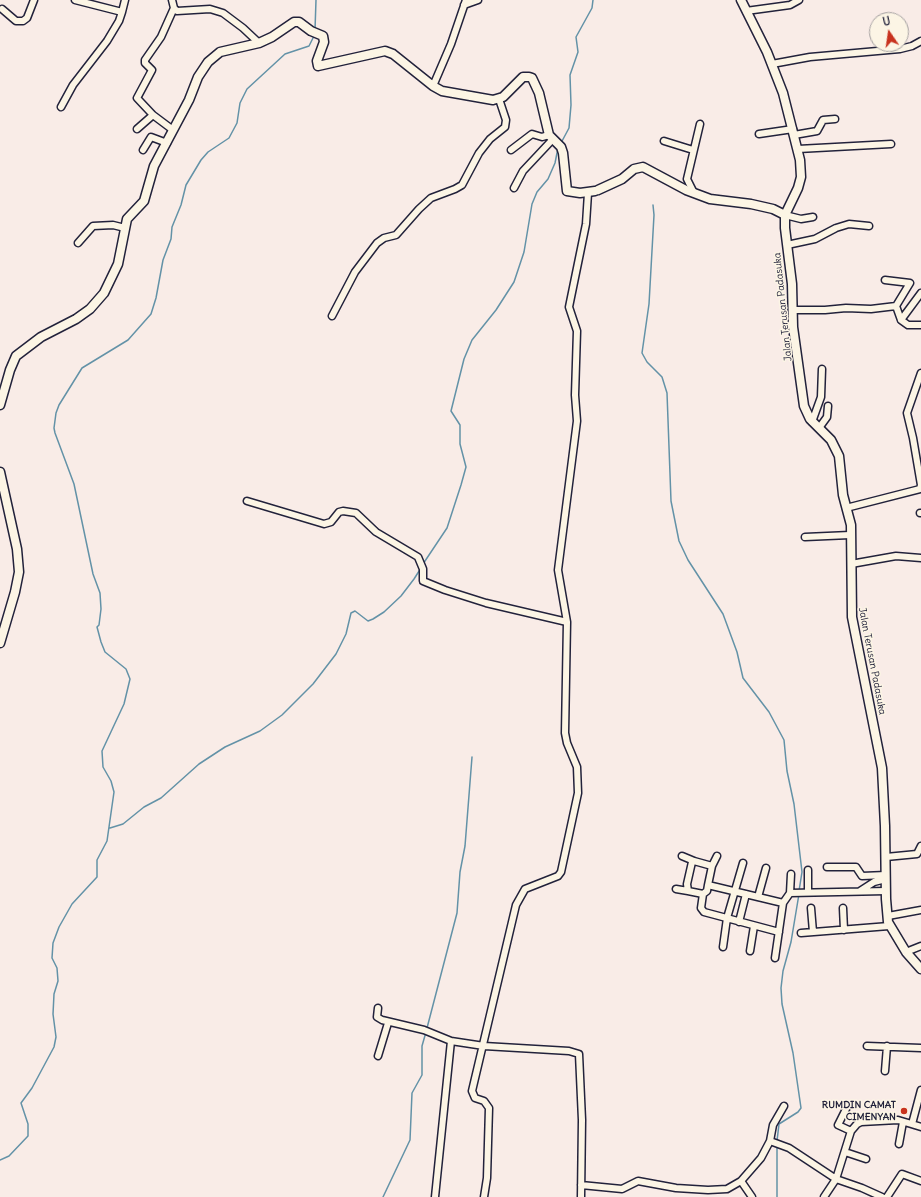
<!DOCTYPE html>
<html>
<head>
<meta charset="utf-8">
<style>
  body { margin:0 }
  #map { position:relative; width:921px; height:1197px; overflow:hidden; background:#f9ece7; font-family:Delius,sans-serif }
  canvas { display:block }
  .north { position:absolute; left:869px; top:12px; width:40px; height:40px; box-sizing:border-box; background:#fcf5e5; border:1px solid #a5a1a1; border-radius:50%; rotate:347deg; font-size:11px; font-weight:700; line-height:16px; text-align:center; color:#22223b }
  .north::after { content:''; display:block; margin:auto; width:14px; height:18px; background:#c8321e; clip-path:polygon(50% 0,100% 100%,50% 72%,0 100%) }
</style>
</head>
<body>
<div id="map">
<canvas width="921" height="1197"></canvas>
<div class="north">U</div>
</div>
<script>
const ctx = document.querySelector('canvas').getContext('2d');
ctx.lineJoin = 'round';
const shape = rows => new Path2D(rows.map(r => 'M' + r).join(''));
function trace(path, color, width, dash) { ctx.strokeStyle = color; ctx.lineWidth = width; ctx.lineCap = dash ? 'butt' : 'round'; ctx.setLineDash(dash || []); ctx.stroke(path); }
function write(font, color, halo, rows, align = 'center') {
  ctx.font = font + ' Delius,sans-serif'; ctx.lineWidth = 3; ctx.setLineDash([]); ctx.textBaseline = 'middle'; ctx.strokeStyle = halo; ctx.fillStyle = color; for (const [text, x, y, turn = 0] of rows) {
    ctx.save(); ctx.translate(x, y); ctx.rotate((+turn || 0) * Math.PI / 180); ctx.textAlign = isNaN(turn) ? turn : align; if (halo) ctx.strokeText(text, 0, 0); ctx.fillText(text, 0, 0); ctx.restore();
  }
}
const stream = shape([
  [315,30,316,0],
  [561,143,569,128,571,105,570,75,578,52,576,37,592,8,593,0],
  [653,205,654,215,649,304,642,353,647,362,662,377,667,393,671,501,679,541,688,560,723,614,737,652,743,678,769,712,784,740,787,771,794,804,802,872,799,891],
  [423,564,447,528,461,485,466,467,460,444,460,425,451,411,464,359,472,340,496,310,514,282,524,252,532,204,537,192,548,179,555,163,558,148],
  [110,828,123,824,144,807,161,798,199,764,225,747,260,731,282,715,313,684,336,654,346,634,351,613,355,611,368,621,373,619,384,612,401,596,414,579,421,568],
  [427,1028,457,913,460,872,465,846,472,757],
  [777,1141,779,1124,798,1112,801,1108,793,1053,782,1004,781,988,783,971,791,942,799,894],
  [777,1145,777,1197],
  [0,1160,9,1156,28,1136,28,1124,21,1103,32,1088,54,1047,56,1037,53,1014,54,994,58,981,57,968,52,958,53,943,59,927,72,904,97,877,97,860,107,841,114,792,111,781,103,767,102,751,124,704,130,679,126,669,105,652,101,642,97,627,99,625,101,609,100,593,93,574,74,484,55,433,54,428,56,413,59,405,82,368,128,340,151,314,156,298,163,260,171,239,172,227,181,205,186,185,201,160,208,152,229,138,237,123,240,103,247,89,285,54,309,46,314,36],
  [383,1197,410,1140,412,1093,422,1075,422,1046,426,1032]
]);
const minor = shape([
  [75,0,122,12,125,0],
  [172,0,174,8,177,11,210,9,223,13,243,28,259,43],
  [464,5,478,0],
  [2,9,16,21,23,21,27,18,34,0],
  [746,11,790,5,799,0],
  [772,64,810,57,900,49,912,46,921,41],
  [433,86,451,44,466,0],
  [61,107,73,85,107,41,119,21,122,12],
  [137,129,153,115],
  [173,130,153,115,137,98,152,70,145,63,145,60,161,37,174,8],
  [759,134,793,129],
  [794,135,817,131,823,120,835,119],
  [664,141,693,150],
  [798,149,891,144],
  [143,150,151,137,167,143],
  [511,150,532,134,542,137,549,135],
  [514,188,523,171,553,139],
  [694,193,687,179,700,124],
  [785,215,801,219,813,217],
  [78,243,93,226,113,225,125,228],
  [787,245,815,239,836,228,849,224,869,226],
  [896,306,901,320,921,293],
  [792,310,825,310,846,308,871,309,896,306,910,283,885,280],
  [332,316,355,272,377,243,384,238,396,235,419,209,431,198,455,189,462,185,479,153,490,139,505,127,506,120,499,99],
  [901,320,908,325,921,325],
  [812,422,821,397,822,369],
  [819,428,827,417,828,406],
  [247,501,324,524,331,522,339,512,343,511,356,513,376,532,418,557,423,569,423,581,445,590,486,603,567,622],
  [846,508,920,489,921,485,913,438,907,413,921,373],
  [920,513,921,513],
  [805,537,850,535],
  [851,564,896,556,921,558],
  [682,856,694,861],
  [886,857,917,854,921,846],
  [712,866,717,856],
  [827,867,856,867,862,876,886,875],
  [808,870,808,892],
  [708,885,707,891,703,894,688,891,687,884,692,862,694,861,712,866,708,885,783,903,775,958],
  [676,889,688,891],
  [860,891,874,882,886,879],
  [790,893,791,874],
  [703,894,701,908,704,912,779,932],
  [758,897,766,868],
  [783,903,790,893,886,891],
  [811,908,813,932],
  [843,908,844,930],
  [888,916,921,910],
  [739,922,746,894],
  [801,933,889,926],
  [723,947,727,918,743,863],
  [750,951,754,926],
  [906,952,921,946],
  [378,1008,377,1017,382,1020,424,1030,451,1041,484,1046,569,1051,579,1054,582,1120,581,1197],
  [867,1046,921,1048],
  [378,1056,388,1023],
  [885,1071,887,1046],
  [847,1107,838,1125,851,1131],
  [912,1124,921,1090],
  [770,1141,773,1125,784,1106],
  [899,1144,903,1122],
  [845,1152,866,1159],
  [581,1185,622,1189,638,1181,676,1188,708,1190,727,1189,741,1181],
  [435,1197,451,1041],
  [484,1197,487,1178,489,1108,484,1101,475,1098,472,1091,516,905,525,889,558,876,561,872,578,793,577,767,567,743,565,733,567,622,558,570,577,421,575,395,577,331,569,307,586,224,588,193],
  [752,1197,741,1181,761,1158,770,1141,789,1148,836,1179,862,1188,882,1197],
  [824,1197,836,1179,851,1131,857,1124,861,1122,898,1120,921,1127],
  [887,1197,902,1174,921,1181]
]);
const tertiary = shape([
  [741,0,767,52,783,93,800,160,801,177,798,188,785,215,785,228,792,284,793,327,804,406,810,419,831,440,839,456,843,495,851,525,852,617,882,768,885,826,886,899,888,922,906,952,921,969],
  [598,190,622,179,634,169,643,167,686,190,710,199,751,204,773,209,785,215],
  [0,405,10,370,16,356,41,337,76,319,90,309,104,293,118,264,127,219,144,201,154,166,189,100,198,77,208,62,220,52,259,43,272,37,294,22,299,22,311,31,323,36,324,42,317,61,318,66,385,51,393,54,433,86,442,91,493,100,503,97,523,77,529,77,532,78,539,93,549,135,561,147,563,153,567,191,580,193,595,191],
  [0,472,17,549,19,572,15,592,0,643]
]);
const markers = [
  [904,1111,4,"#c8321e"]
];
const streetNames = [
  ["Jalan Terusan Padasuka",783,307,-96],
  ["Jalan Terusan Padasuka",872,661,79]
];
const poiNames = [
  ["RUMDIN CAMAT",896,1105],
  ["CIMENYAN",896,1117]
];
trace(stream, '#6392a7', 1.5);
trace(minor, '#22223b', 9);
trace(tertiary, '#22223b', 11);
trace(minor, '#fcf5e5', 6);
trace(tertiary, '#fcf5e5', 8);
for (const [x, y, r, color] of markers) { const dot = new Path2D(); dot.arc(x, y, r, 0, 2 * Math.PI); ctx.fillStyle = color; ctx.fill(dot); trace(dot, '#fcf5e5', 1.5); }
write('10px', '#22223b', '#fcf5e5', streetNames);
write('bold 10px', '#22223b', '#fcf5e5', poiNames, 'right');
</script>
</body>
</html>
